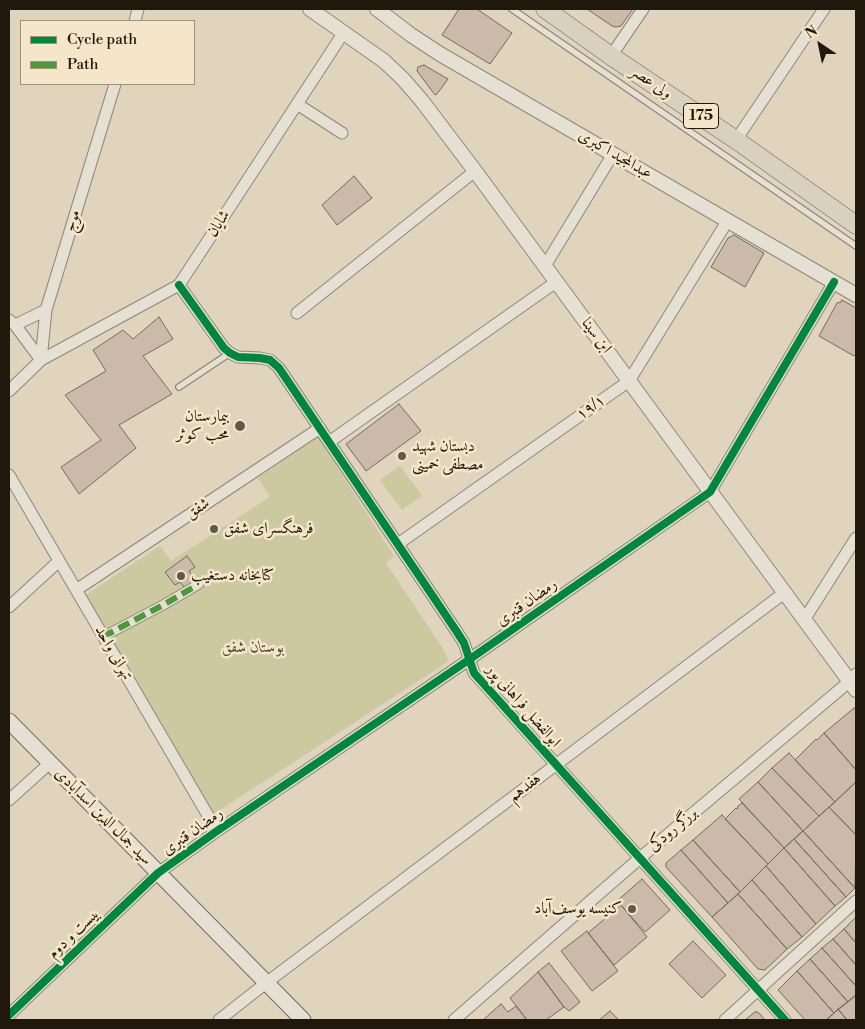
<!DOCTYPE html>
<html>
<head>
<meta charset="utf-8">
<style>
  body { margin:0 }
  #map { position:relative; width:865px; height:1029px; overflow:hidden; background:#e0d4bc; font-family:"Libre Bodoni",serif }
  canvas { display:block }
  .frame { position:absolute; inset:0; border:10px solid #20170d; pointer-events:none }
  .legend { position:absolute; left:20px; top:20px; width:175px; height:65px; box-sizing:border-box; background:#f5e6ca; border:1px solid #a0937e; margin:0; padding:6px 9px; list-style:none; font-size:15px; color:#20170d }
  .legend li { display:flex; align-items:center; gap:10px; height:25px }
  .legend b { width:25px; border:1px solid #a0937e }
  .north { position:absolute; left:795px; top:20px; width:50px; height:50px; -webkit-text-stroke:4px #f5e6ca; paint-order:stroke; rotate:326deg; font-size:14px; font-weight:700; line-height:20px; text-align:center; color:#20170d }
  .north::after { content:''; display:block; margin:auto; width:18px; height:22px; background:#20170d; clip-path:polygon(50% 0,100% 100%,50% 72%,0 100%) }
</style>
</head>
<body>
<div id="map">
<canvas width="865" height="1029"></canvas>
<div class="frame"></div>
<ul class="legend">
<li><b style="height:6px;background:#00873e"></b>Cycle path</li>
<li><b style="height:6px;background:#4d993b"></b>Path</li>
</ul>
<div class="north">N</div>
</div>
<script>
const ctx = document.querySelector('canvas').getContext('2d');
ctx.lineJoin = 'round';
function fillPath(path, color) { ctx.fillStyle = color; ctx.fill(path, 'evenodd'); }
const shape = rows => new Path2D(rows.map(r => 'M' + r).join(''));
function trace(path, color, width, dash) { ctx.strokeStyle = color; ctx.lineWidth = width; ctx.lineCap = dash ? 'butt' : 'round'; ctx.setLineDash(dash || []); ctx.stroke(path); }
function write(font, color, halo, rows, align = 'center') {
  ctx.font = font + ' "Libre Bodoni",Amiri,serif'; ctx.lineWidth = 5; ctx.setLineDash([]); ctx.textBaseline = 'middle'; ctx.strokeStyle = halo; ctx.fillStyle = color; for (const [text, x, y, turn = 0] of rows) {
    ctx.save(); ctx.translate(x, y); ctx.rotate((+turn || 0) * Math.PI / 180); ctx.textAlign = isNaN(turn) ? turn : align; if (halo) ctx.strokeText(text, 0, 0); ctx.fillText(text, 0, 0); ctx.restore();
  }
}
const green = shape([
  [318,437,394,556,386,563,442,647,449,661,214,814,84,596,160,546,171,561,270,497,258,478],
  [400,466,422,496,402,510,380,480]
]);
const building = shape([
  [459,9,477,9,512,33,490,64,442,35,459,9],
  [587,9,633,9,621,26,616,27,612,26,587,9],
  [424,65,448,79,437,94,435,95,417,71,418,67,424,65],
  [354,176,372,198,337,225,322,205,354,176],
  [734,235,764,253,745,287,711,267,728,238,734,235],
  [842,300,856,308,856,353,854,356,819,336,837,303,841,302,842,300],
  [159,317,173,339,143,356,172,394,119,425,136,448,79,494,61,467,101,440,65,395,106,371,93,350,123,330,133,339,159,317],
  [399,404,421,431,366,471,346,444,399,404],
  [187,556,195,567,189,571,196,581,185,588,180,582,175,585,165,572,187,556],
  [854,708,856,711,856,770,824,733,854,708],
  [824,733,856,770,856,782,835,802,795,760,816,739,817,740,824,733],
  [789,753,835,802,819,816,772,768,789,753],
  [772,768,819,816,803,831,758,782,772,768],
  [758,782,803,831,784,848,739,799,758,782],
  [856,782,856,835,829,807,856,782],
  [742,803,784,848,768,864,725,819,736,808,737,809,738,806,742,803],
  [829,807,856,835,855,888,803,831,829,807],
  [722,815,768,864,740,892,693,840,722,815],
  [803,831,855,888,846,897,794,839,803,831],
  [794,839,846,897,835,906,784,848,794,839],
  [693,840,740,892,728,903,681,850,693,840],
  [784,848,835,906,816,924,766,866,784,848],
  [681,850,728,903,712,917,666,867,666,863,681,850],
  [766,866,816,924,802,937,752,880,766,866],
  [642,879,670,910,645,932,617,901,642,879],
  [752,880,802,937,787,949,738,894,752,880],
  [738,894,787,949,765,970,758,969,712,917,738,894],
  [621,905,647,937,614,965,588,933,621,905],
  [856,917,856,943,844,929,856,917],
  [844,929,856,943,856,965,833,939,844,929],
  [587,931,618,971,592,991,561,951,587,931],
  [833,939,856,965,856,986,822,948,833,939],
  [693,941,726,975,702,998,669,964,693,941],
  [822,948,856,986,856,995,848,1002,810,959,822,948],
  [810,959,848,1002,834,1013,797,971,810,959],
  [549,963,580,1002,569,1011,564,1007,538,972,549,963],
  [797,971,834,1013,826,1020,805,1020,778,990,797,971],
  [538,972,564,1007,546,1020,527,1020,510,998,538,972],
  [856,995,856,1020,847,1020,838,1009,856,995],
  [501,1004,508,1012,516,1006,527,1020,483,1020,501,1004],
  [838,1009,847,1020,826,1020,834,1013,838,1009],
  [610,1011,619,1020,599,1020,610,1011],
  [755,1012,758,1012,765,1020,745,1020,755,1012]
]);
const service = shape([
  [512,9,856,246],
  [179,387,230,353]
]);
const pedestrian = shape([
  [102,635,110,633,165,604,199,584]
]);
const minor = shape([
  [135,21,138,9],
  [611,56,643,9],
  [297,104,342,133],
  [736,140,824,9],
  [545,266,613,154],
  [179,285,224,348,230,353,238,357,260,358,270,360,279,368,457,632,464,643,474,673,785,1020],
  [297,313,475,171],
  [9,320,15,325,41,360],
  [15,325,46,310],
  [41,360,46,310,115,84],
  [9,391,41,360,179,285,344,32],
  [329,442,556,282],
  [9,475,217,831],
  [398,544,629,381,728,220],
  [76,590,320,428],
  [9,607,59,561],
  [804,620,856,538],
  [9,800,50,763],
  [9,1015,158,873,217,831,470,659,710,492,834,282],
  [219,1020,266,983,784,593],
  [454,1020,640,858,850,681,856,674],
  [725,1020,856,901]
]);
const tertiary = shape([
  [310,9,384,61,403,79,422,101,475,171,856,690],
  [377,9,411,35,440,54,856,295]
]);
const secondary = shape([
  [9,721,303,1020]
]);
const primary = shape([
  [545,9,611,56,736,140,856,225]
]);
const quiet = shape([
  [102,635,110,633,165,604,199,584]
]);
const cycleway = shape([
  [179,285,224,348,230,353,238,357,260,358,270,360,279,368,457,632,464,643,474,673,785,1020],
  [9,1015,158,873,217,831,470,659,710,492,834,282]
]);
const markers = [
  [240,426,6,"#63594a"],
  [402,456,5,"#63594a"],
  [214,529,5,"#63594a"],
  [181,576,5,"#63594a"],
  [632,909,5,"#63594a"]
];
const shields = [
  [701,116,35]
];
const shieldNames = [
  ["175",701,116]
];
const streetNames = [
  ["ولی عصر",651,83,34],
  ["عبدالمجید اکبری",615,155,30],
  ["موج",73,221,-73],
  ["شایان",219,224,-57],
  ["ابن سینا",596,336,54],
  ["۱۹/۱",591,408,-35],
  ["شفق",198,509,-34],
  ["رمضان قنبری",527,603,-35],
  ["تهرانی واحد",113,653,60],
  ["ابوالفضل فراهانی پور",523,706,49],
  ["هفدهم",525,788,-37],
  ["سید جمال الدین اسدآبادی",103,817,45],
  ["برزگر رودکی",673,830,-40],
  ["رمضان قنبری",193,832,-35],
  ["بیست و دوم",74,934,-44]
];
const poiNames = [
  ["بیمارستان",229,417,"right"],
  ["محب کوثر",229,435,"right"],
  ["دبستان شهید",412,447],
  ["مصطفی خمینی",412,465],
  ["فرهنگسرای شفق",224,529],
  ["کتابخانه دستغیب",191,576],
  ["کنیسه یوسف‌آباد",622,909,"right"]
];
const parkNames = [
  ["بوستان شفق",253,648]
];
fillPath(green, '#ccc8a0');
fillPath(building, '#cbb9aa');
trace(building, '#736c5f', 1);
trace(service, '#8e8677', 8);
trace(pedestrian, '#8e8677', 11);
trace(minor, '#8e8677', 13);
trace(tertiary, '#8e8677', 16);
trace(secondary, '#736c5f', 17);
trace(primary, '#736c5f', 19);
trace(service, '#e6e0d4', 5.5);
trace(pedestrian, '#e6e0d4', 9);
trace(minor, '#e6e0d4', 11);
trace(tertiary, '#e6e0d4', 14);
trace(secondary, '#e6e0d4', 15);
trace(primary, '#dad0bf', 18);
trace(quiet, '#4d993b', 6, [12, 6]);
trace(cycleway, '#00873e', 8);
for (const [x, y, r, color] of markers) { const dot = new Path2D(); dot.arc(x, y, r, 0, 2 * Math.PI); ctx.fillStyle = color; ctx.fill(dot); trace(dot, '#f5e6ca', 2); }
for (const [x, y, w] of shields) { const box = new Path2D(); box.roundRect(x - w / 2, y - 12.5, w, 25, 4); ctx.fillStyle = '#f5e6ca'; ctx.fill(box); trace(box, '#20170d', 1); }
write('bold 15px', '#20170d', null, shieldNames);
write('16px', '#20170d', '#f5e6ca', streetNames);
write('16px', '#20170d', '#f5e6ca', poiNames, 'left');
write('italic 16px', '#4e4932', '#f5e6ca', parkNames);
</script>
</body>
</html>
